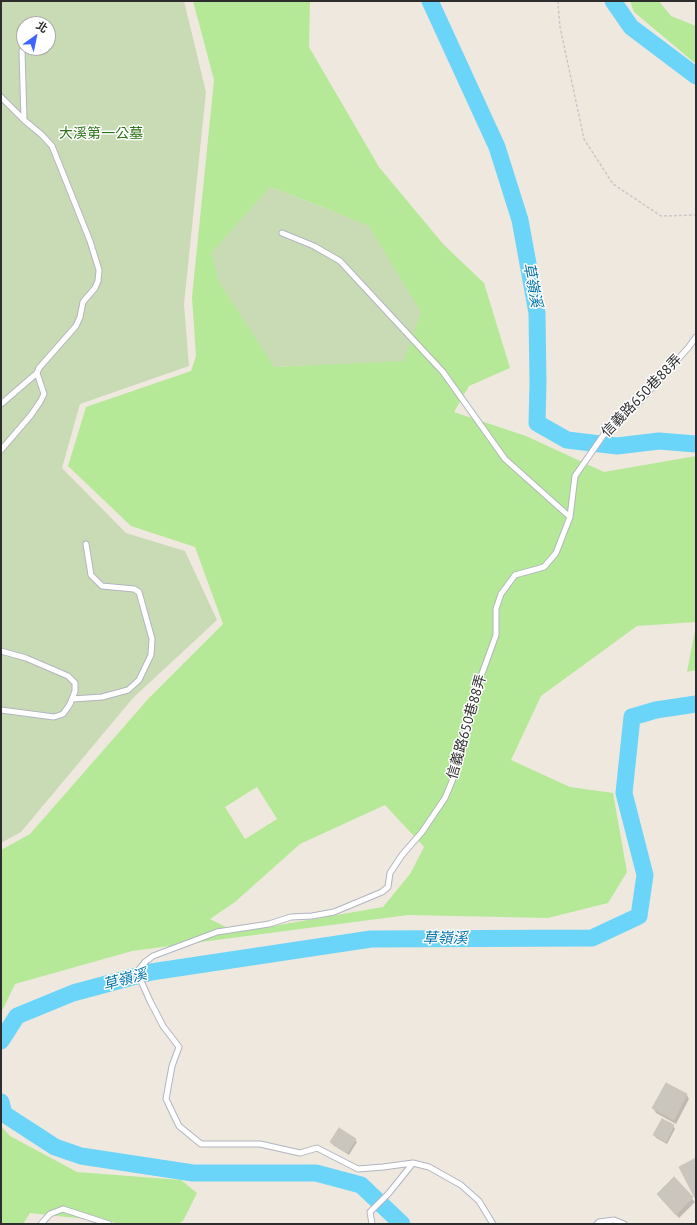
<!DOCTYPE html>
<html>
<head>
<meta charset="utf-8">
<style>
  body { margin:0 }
  #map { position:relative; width:697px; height:1225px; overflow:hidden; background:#efe8df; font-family:"PT Sans","Noto Sans TC",sans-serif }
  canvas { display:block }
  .frame { position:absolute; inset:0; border:2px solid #2d2d2d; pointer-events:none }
  .north { position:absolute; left:16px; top:16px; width:40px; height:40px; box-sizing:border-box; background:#fff; border:1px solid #ababab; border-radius:50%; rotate:33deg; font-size:11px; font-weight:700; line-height:16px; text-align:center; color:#2d2d2d }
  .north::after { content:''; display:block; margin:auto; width:14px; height:18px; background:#3c64ff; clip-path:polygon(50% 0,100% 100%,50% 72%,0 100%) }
</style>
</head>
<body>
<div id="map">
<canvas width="697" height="1225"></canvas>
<div class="frame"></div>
<div class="north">北</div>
</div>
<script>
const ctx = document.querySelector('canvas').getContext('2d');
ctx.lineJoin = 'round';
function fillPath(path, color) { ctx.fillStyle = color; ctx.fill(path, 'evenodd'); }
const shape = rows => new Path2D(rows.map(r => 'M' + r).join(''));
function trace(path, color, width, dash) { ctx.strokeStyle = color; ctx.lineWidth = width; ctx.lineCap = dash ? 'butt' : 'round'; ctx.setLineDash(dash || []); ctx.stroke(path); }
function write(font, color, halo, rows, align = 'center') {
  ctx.font = font + ' "PT Sans","Noto Sans TC",sans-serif'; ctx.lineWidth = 3; ctx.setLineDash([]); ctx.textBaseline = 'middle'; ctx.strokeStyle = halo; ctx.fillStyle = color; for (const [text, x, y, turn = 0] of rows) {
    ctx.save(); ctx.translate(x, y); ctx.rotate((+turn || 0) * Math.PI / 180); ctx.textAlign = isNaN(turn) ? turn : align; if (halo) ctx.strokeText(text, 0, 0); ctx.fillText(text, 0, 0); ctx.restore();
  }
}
const green = shape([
  [193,1,310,1,309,47,379,167,444,245,484,283,510,368,469,386,454,412,526,436,604,472,696,456,696,622,637,626,541,696,511,760,570,787,613,793,627,872,608,903,548,918,408,915,132,951,15,984,1,1013,1,850,30,834,149,698,223,624,195,547,131,526,68,466,86,407,191,371,196,356,192,297,214,80],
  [270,187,330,210,369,227,343,363,274,367],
  [257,787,277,819,245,839,225,807],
  [385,805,424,847,410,874,383,907,273,926,228,928,210,919,235,902,300,844],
  [630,1,659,1,671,16,696,26,696,64,634,12],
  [696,625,696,670,687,672],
  [1,1126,10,1136,77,1172,181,1180,197,1193,183,1221,177,1224,119,1224,113,1222,30,1213,23,1224,1,1224]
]);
const cemetery = shape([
  [1,1,184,1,206,92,184,304,189,366,80,404,62,468,126,533,185,551,217,620,133,698,21,832,1,843],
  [24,24,48,24,48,48,24,48],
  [270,187,330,210,369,226,421,312,404,361,274,367,219,282,211,253]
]);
const shadow = shape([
  [666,1084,687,1095,689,1099,676,1124,656,1113,653,1108],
  [673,1126,675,1129,667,1144,656,1138,654,1135],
  [355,1140,357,1142,349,1155,333,1145,331,1142],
  [674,1179,695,1202,679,1218,661,1198]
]);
const river = shape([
  [430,1,497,147,520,220,537,313,538,383,537,423,567,440,617,446,659,441,696,444],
  [613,1,631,27,696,76],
  [1,1041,17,1016,73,993,151,972,371,939,592,938,639,916,645,875,624,793,632,717,656,710,696,704],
  [1,1102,4,1114,55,1147,81,1156,193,1173,316,1173,361,1185,402,1224]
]);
const building = shape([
  [666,1083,687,1094,674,1120,652,1108,666,1083],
  [662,1119,674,1125,666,1142,653,1135,662,1119],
  [339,1128,356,1139,347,1153,330,1142,339,1128],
  [696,1158,696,1198,695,1198,679,1167,696,1158],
  [674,1177,693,1197,676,1215,657,1194,674,1177]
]);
const path = shape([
  [559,1,558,3,560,27,584,139,613,184,661,216,696,215]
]);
const service = shape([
  [24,48,22,51,24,120],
  [1,97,24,120,42,135,52,146,90,241,99,270,98,281,95,288,83,302,80,317,76,326,39,368,37,373,44,394,40,402,31,415,1,450],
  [282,233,314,246,340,261,443,372,505,459,570,517],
  [1,404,37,373],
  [1,651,26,658,68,676,75,683,75,691,70,704,63,714,54,717,1,710],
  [72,699,102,697,128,690,139,680,151,655,152,639,139,592,134,589,102,586,91,575,86,544],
  [413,1163,383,1167,358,1169,317,1148,300,1153,260,1144,201,1144,179,1126,166,1099,172,1066,179,1047,163,1026,150,1001,137,972,145,962,153,956,217,932,269,924,291,917,312,916,334,912,382,892,388,887,390,873,402,855,422,832,445,798,458,767,470,707,496,635,496,609,501,594,515,575,544,567,556,553,570,517,575,476,607,430,640,401,688,348,696,337],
  [41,1224,50,1214,63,1209,109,1224],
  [372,1224,370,1212,389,1193,413,1163,429,1167,461,1185,479,1201,493,1224],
  [597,1224,599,1222,614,1220,624,1224]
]);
const parkNames = [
  ["大溪第一公墓",101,134]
];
const streetNames = [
  ["信義路650巷88弄",642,396,-46],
  ["信義路650巷88弄",467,727,-74]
];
const waterNames = [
  ["草嶺溪",532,285,79],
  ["草嶺溪",445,939],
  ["草嶺溪",125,980,-15]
];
fillPath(green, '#b5e997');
fillPath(cemetery, '#c8dbb4');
fillPath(shadow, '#0003');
trace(river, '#6ad5f8', 17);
fillPath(building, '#cbc6bd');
trace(building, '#cbc4b8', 1);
trace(service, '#b2b5c1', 7);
trace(path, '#c8c8c8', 1.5, [3, 2]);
trace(service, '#fff', 5);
write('14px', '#2a7215', '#fff', parkNames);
write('14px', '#2d2d2d', '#fff', streetNames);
write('italic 15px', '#0374ab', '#fff', waterNames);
</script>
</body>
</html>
